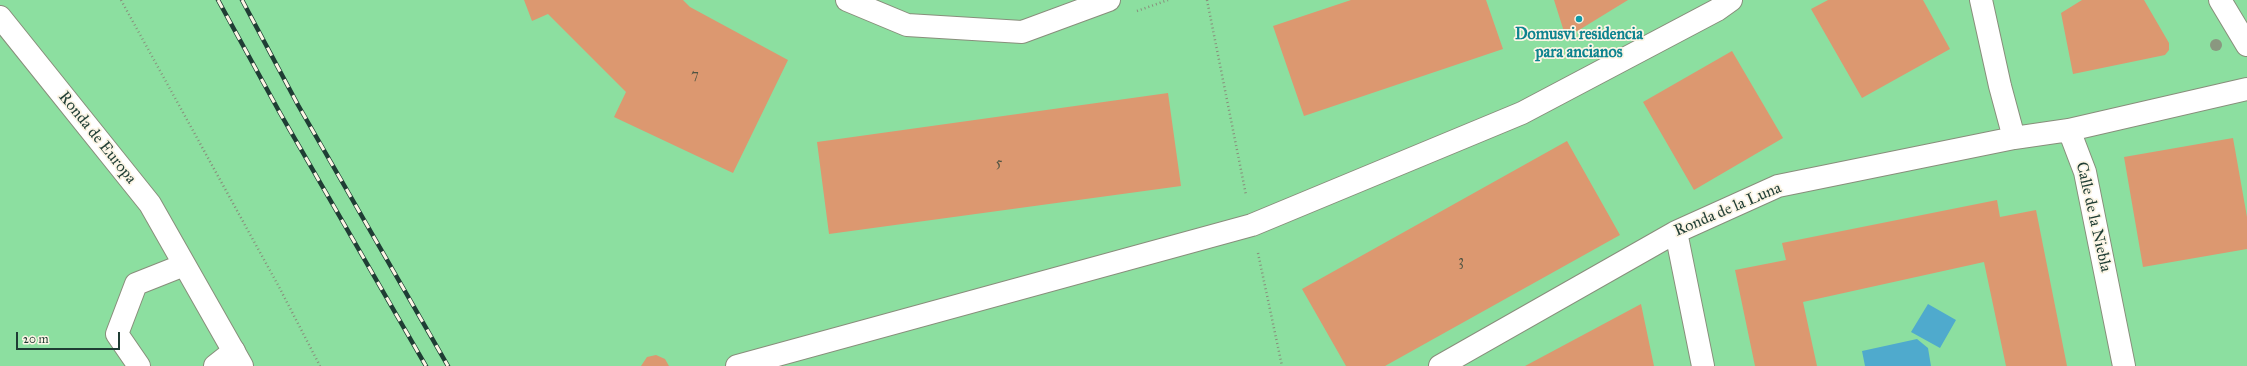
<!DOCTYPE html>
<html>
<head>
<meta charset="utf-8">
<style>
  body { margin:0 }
  #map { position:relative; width:2247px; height:366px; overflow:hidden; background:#f2e0c2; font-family:"IM FELL Great Primer",serif }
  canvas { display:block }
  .scale { position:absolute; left:16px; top:332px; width:104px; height:18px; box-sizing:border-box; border:2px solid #1f3d34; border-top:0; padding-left:5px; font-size:12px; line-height:14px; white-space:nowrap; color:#1f3d34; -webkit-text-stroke:3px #fcf5e5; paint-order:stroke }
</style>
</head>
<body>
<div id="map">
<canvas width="2247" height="366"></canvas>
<div class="scale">20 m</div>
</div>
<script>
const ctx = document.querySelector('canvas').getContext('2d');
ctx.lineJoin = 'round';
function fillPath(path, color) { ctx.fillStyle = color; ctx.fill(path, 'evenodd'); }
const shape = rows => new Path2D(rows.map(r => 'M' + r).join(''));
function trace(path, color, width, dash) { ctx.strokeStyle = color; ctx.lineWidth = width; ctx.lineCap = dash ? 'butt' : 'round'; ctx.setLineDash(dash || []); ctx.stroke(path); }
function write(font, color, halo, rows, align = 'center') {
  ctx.font = font + ' "IM FELL Great Primer",serif'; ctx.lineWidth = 3.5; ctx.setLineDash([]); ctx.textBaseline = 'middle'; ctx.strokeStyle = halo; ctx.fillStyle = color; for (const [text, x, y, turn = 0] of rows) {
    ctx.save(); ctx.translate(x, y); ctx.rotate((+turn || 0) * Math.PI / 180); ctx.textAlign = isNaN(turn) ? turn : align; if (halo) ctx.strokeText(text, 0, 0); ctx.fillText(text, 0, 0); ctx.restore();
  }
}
const green = shape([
  [0,0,2247,0,2247,366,0,366]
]);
const water = shape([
  [1928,304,1956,320,1940,348,1911,332],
  [1917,339,1928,348,1931,366,1865,366,1862,351]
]);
const building = shape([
  [524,0,683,0,690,7,788,60,733,173,614,117,626,92,548,14,532,21],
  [1351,0,1486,0,1503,49,1304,116,1273,26],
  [1554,0,1628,0,1566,38],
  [1828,0,1923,0,1950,49,1862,98,1811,9],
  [2082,0,2144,0,2169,43,2169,50,2165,55,2073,74,2061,13],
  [1732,51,1783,138,1694,190,1643,102],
  [1168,93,1181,186,829,234,817,142],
  [2233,138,2247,217,2247,249,2143,267,2124,157],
  [1567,141,1620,235,1385,366,1346,366,1302,289],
  [1997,200,2000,217,2036,210,2067,366,2006,366,1984,262,1803,302,1817,366,1755,366,1735,270,1786,260,1782,243],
  [1641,304,1654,366,1525,366],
  [656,355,665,359,669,366,641,366,647,357]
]);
const path = shape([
  [121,0,278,285,320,366],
  [1207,0,1246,195],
  [1137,11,1168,0],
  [1258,253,1282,366]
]);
const pedestrian = shape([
  [737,366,1252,225,1522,113,1717,10,1731,0]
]);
const minor = shape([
  [847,0,907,25,1022,32,1109,0],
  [1981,0,2000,86,2014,138],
  [2220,0,2247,45],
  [2069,130,2085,172,2124,366],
  [1676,232,1703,366],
  [139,366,117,334,136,284,184,265],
  [215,366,234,351],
  [1440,366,1676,232,1778,186,2014,138,2069,130,2247,89]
]);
const tertiary = shape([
  [0,17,150,204,242,366]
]);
const rail = shape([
  [218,0,280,113,426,366],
  [242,0,298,105,448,366]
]);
const trees = [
  [2216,45]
];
const markers = [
  [1579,19,4,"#0f9aa8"]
];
const numberNames = [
  ["7",695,76],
  ["5",999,164],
  ["3",1461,262]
];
const cultureNames = [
  ["Domusvi residencia",1579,35],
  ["para ancianos",1579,53]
];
const streetNames = [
  ["Ronda de Europa",97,138,51],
  ["Ronda de la Luna",1728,210,-23],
  ["Calle de la Niebla",2093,217,77]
];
fillPath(green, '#8cdfa0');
fillPath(water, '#4faacd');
fillPath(building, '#dc9870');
trace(pedestrian, '#888e7b', 24);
trace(minor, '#888e7b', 24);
trace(tertiary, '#888e7b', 24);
trace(path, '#888e7b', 2.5, [1, 3]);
trace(pedestrian, '#fff', 22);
trace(minor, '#fff', 22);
trace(tertiary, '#fff', 22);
trace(rail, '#1f3d34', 4.5);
trace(rail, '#fcf5e5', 3, [9]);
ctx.fillStyle = '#8a9880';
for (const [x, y] of trees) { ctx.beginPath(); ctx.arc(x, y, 6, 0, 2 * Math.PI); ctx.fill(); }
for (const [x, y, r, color] of markers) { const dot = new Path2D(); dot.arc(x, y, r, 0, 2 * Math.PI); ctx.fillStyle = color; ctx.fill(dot); trace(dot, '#fcf5e5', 1.5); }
write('14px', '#4e5443', null, numberNames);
write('bold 16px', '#0d838f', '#fcf5e5', cultureNames);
write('16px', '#1f3d34', '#fcf5e5', streetNames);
</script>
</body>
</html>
